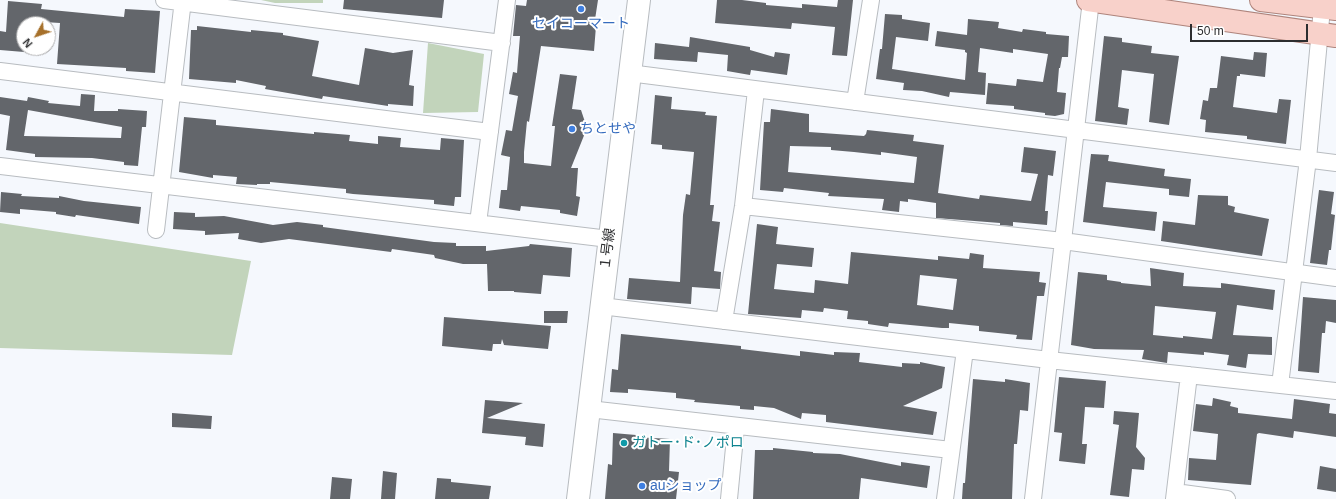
<!DOCTYPE html>
<html>
<head>
<meta charset="utf-8">
<style>
  body { margin:0 }
  #map { position:relative; width:1336px; height:499px; overflow:hidden; background:#f5f8fd; font-family:Helvetica,sans-serif }
  canvas { display:block }
  .north { position:absolute; left:16px; top:16px; width:40px; height:40px; box-sizing:border-box; background:#fff; border:1px solid #ababac; border-radius:50%; rotate:230deg; font-size:11px; font-weight:700; line-height:16px; text-align:center; color:#2c2d2f }
  .north::after { content:''; display:block; margin:auto; width:14px; height:18px; background:#a6702a; clip-path:polygon(50% 0,100% 100%,50% 72%,0 100%) }
  .scale { position:absolute; left:1190px; top:24px; width:118px; height:18px; box-sizing:border-box; border:2px solid #2c2d2f; border-top:0; padding-left:5px; font-size:12px; line-height:14px; white-space:nowrap; color:#2c2d2f; -webkit-text-stroke:3px #fff; paint-order:stroke }
</style>
</head>
<body>
<div id="map">
<canvas width="1336" height="499"></canvas>
<div class="north">N</div>
<div class="scale">50 m</div>
</div>
<script>
const ctx = document.querySelector('canvas').getContext('2d');
ctx.lineJoin = 'round';
function fillPath(path, color) { ctx.fillStyle = color; ctx.fill(path, 'evenodd'); }
const shape = rows => new Path2D(rows.map(r => 'M' + r).join(''));
function trace(path, color, width, dash) { ctx.strokeStyle = color; ctx.lineWidth = width; ctx.lineCap = dash ? 'butt' : 'round'; ctx.setLineDash(dash || []); ctx.stroke(path); }
function write(font, color, halo, rows, align = 'center') {
  ctx.font = font + ' Helvetica,"Noto Sans JP",sans-serif'; ctx.lineWidth = 4; ctx.setLineDash([]); ctx.textBaseline = 'middle'; ctx.strokeStyle = halo; ctx.fillStyle = color; for (const [text, x, y, turn = 0] of rows) {
    ctx.save(); ctx.translate(x, y); ctx.rotate((+turn || 0) * Math.PI / 180); ctx.textAlign = isNaN(turn) ? turn : align; if (halo) ctx.strokeText(text, 0, 0); ctx.fillText(text, 0, 0); ctx.restore();
  }
}
const green = shape([
  [261,0,323,0,323,3,275,3],
  [428,43,484,54,478,112,423,113],
  [0,223,251,261,232,355,0,348]
]);
const building = shape([
  [344,0,444,0,442,18,343,9],
  [527,0,598,0,594,26,596,26,594,51,541,46,529,122,527,121,524,152,524,163,551,166,555,126,552,126,560,74,577,76,572,109,581,110,587,128,571,168,578,168,576,196,580,197,577,216,560,213,560,210,521,206,520,211,499,208,501,190,507,190,510,157,501,155,506,130,512,131,518,96,509,94,513,72,517,73,520,36,513,36,516,5,526,6],
  [717,0,742,0,766,3,766,5,802,8,802,4,837,7,838,0,853,0,847,56,832,55,835,27,792,23,791,29,715,23],
  [8,1,42,4,41,9,124,17,125,9,160,11,155,73,126,71,126,68,57,64,60,23,28,21,28,23,24,23,24,52,0,50,0,31,6,32],
  [885,14,902,15,902,19,930,23,928,41,896,37,892,69,965,80,967,53,965,52,965,50,935,46,937,31,967,35,968,19,999,22,998,28,1022,32,1023,29,1046,32,1046,34,1069,36,1068,57,1062,57,1060,68,1059,68,1057,92,1066,93,1064,114,1055,116,1045,115,1045,113,1014,109,1014,106,986,104,988,83,1016,86,1017,79,1043,82,1048,54,1013,49,1013,53,980,48,978,72,986,73,985,95,950,92,949,97,922,91,903,90,904,83,876,79,880,49,882,49],
  [197,26,251,32,251,30,283,33,283,35,319,41,312,76,359,85,365,48,393,53,413,50,409,85,414,86,413,106,388,104,388,106,323,96,322,99,265,89,266,86,236,80,236,83,189,79,191,30,197,30],
  [1104,36,1122,38,1122,42,1152,46,1151,53,1179,56,1169,125,1149,122,1154,74,1122,70,1118,107,1129,109,1127,125,1095,121],
  [690,37,750,47,750,50,774,57,775,52,790,54,787,75,751,70,750,75,727,71,728,55,698,52,697,62,654,59,655,43,689,47],
  [1254,52,1267,53,1265,77,1240,74,1240,76,1237,76,1233,107,1277,113,1279,99,1291,100,1286,144,1247,139,1247,136,1205,132,1206,120,1200,119,1203,100,1208,101,1210,88,1217,88,1221,56,1253,60],
  [81,94,95,95,94,111,118,111,118,109,147,111,146,127,142,127,138,166,124,165,124,162,92,158,35,157,35,154,6,150,10,116,0,114,0,97,27,101,28,97,49,101,48,103,80,106],
  [28,110,122,127,121,138,24,136],
  [655,95,672,97,671,109,706,112,705,115,717,116,710,205,714,205,712,221,720,222,714,271,721,272,720,289,692,287,691,304,627,299,629,278,680,282,683,215,686,194,690,195,694,152,662,149,662,145,651,144],
  [771,109,809,114,809,132,864,136,866,134,867,130,914,135,913,141,944,145,938,193,979,199,980,195,1031,201,1038,174,1021,172,1024,147,1056,151,1053,176,1048,175,1045,211,1048,211,1047,225,1013,222,1013,226,1000,225,1000,223,936,218,936,203,908,199,908,202,900,201,899,212,882,210,884,199,828,196,829,193,784,188,783,192,760,190,764,122,770,122],
  [790,146,831,147,831,150,854,152,881,155,881,152,917,157,914,183,788,172],
  [184,117,216,120,216,125,314,134,314,132,350,135,349,141,378,144,378,136,401,138,400,147,440,150,441,138,464,140,461,197,455,197,454,206,434,204,434,200,353,194,346,193,346,189,270,182,270,184,257,184,257,185,236,184,237,177,213,175,213,178,179,172],
  [1091,154,1109,155,1108,161,1165,169,1164,176,1191,179,1189,197,1169,195,1169,189,1106,182,1103,207,1157,212,1155,231,1083,222],
  [1319,190,1334,192,1331,214,1335,215,1331,250,1329,250,1327,265,1310,263],
  [1,192,22,194,21,196,59,198,59,196,84,201,141,207,139,224,76,215,75,217,56,214,56,212,20,209,20,214,0,212],
  [1198,195,1228,196,1228,205,1235,207,1234,212,1269,219,1262,256,1161,241,1163,221,1195,225],
  [174,212,195,213,195,217,224,216,273,225,297,222,323,225,323,227,434,242,456,243,456,246,486,246,486,251,529,246,530,244,572,248,570,277,543,275,541,294,514,292,514,291,488,291,487,264,463,264,435,258,434,255,392,249,391,252,289,239,261,243,238,239,239,233,205,235,205,231,173,229],
  [757,224,778,227,776,244,814,248,812,267,777,264,774,289,814,293,815,280,848,284,851,252,938,260,938,256,969,259,970,253,984,255,983,268,1040,272,1039,282,1046,283,1044,296,1037,296,1032,340,1016,339,1017,335,979,331,979,326,949,323,949,328,942,328,889,323,888,327,868,324,868,321,847,319,848,311,824,308,823,312,802,310,801,318,748,314],
  [920,275,957,279,953,310,917,305],
  [1150,268,1184,273,1183,286,1221,288,1221,283,1275,290,1273,310,1237,305,1233,335,1272,337,1272,355,1248,354,1246,368,1227,365,1229,355,1204,352,1204,355,1168,352,1167,363,1142,359,1144,350,1094,349,1071,345,1078,272,1107,275,1107,280,1121,282,1121,283,1151,286],
  [1155,306,1216,312,1212,339,1183,336,1183,338,1153,335],
  [1303,297,1336,300,1336,323,1326,321,1325,333,1322,333,1319,373,1298,371],
  [544,311,568,311,567,323,544,323],
  [444,317,551,326,548,349,504,345,502,339,501,344,493,344,492,351,442,346],
  [621,334,741,346,741,349,800,356,800,351,834,355,834,352,860,353,859,362,902,367,902,363,920,364,920,362,945,367,942,388,903,406,937,412,933,435,826,422,826,415,802,413,801,419,774,408,754,406,754,410,740,409,740,406,694,402,695,400,676,398,676,393,628,389,628,393,610,392,612,369,618,370],
  [1059,377,1106,381,1104,408,1085,407,1082,444,1087,444,1085,464,1059,461,1062,433,1054,432],
  [973,379,1005,382,1005,379,1030,383,1028,411,1020,410,1017,444,1014,444,1012,499,962,499,963,483,965,483],
  [1213,398,1231,402,1230,406,1238,408,1238,413,1292,419,1294,399,1330,404,1329,413,1336,414,1336,437,1294,431,1293,438,1259,433,1257,434,1251,485,1188,480,1189,458,1216,460,1218,434,1193,431,1196,404,1212,406],
  [485,400,523,403,487,418,545,424,543,447,525,445,526,437,482,433],
  [1114,411,1139,413,1136,447,1145,458,1144,470,1132,469,1129,497,1110,495,1119,425,1113,424],
  [172,413,212,416,211,429,172,427],
  [613,433,636,435,636,437,670,439,669,471,679,472,676,499,605,499,608,464,612,465],
  [773,448,813,452,813,453,840,454,901,466,901,462,930,466,927,488,861,478,859,499,753,499,755,450,773,450],
  [1320,466,1336,469,1336,492,1317,489],
  [383,471,397,473,395,499,381,499],
  [332,477,352,479,350,499,330,499],
  [437,478,451,479,451,482,491,486,489,499,435,499]
]);
const street = shape([
  [164,0,502,43],
  [0,71,490,132],
  [629,73,1336,163],
  [855,102,871,0],
  [0,166,609,239],
  [743,206,1063,241,1336,278],
  [478,223,507,0],
  [156,230,183,0],
  [601,306,1049,360,1336,391],
  [724,321,743,206,756,90],
  [1280,385,1308,159,1322,8],
  [589,409,951,450],
  [1175,492,1227,499],
  [729,499,736,427],
  [945,499,965,350],
  [1033,499,1091,0],
  [1174,499,1189,375]
]);
const secondary = shape([
  [578,499,639,0]
]);
const primary = shape([
  [1088,0,1336,36],
  [1261,0,1336,9]
]);
const markers = [
  [581,9,4,"#3f7fe0"],
  [572,129,4,"#3f7fe0"],
  [624,443,4,"#0f9aa8"],
  [642,486,4,"#3f7fe0"]
];
const shopNames = [
  ["セイコーマート",581,24,"center"],
  ["ちとせや",580,129],
  ["auショップ",650,486]
];
const streetNames = [
  ["１号線",608,249,-83]
];
const cultureNames = [
  ["ガトー･ド･ノポロ",632,443]
];
fillPath(green, '#c2d4bb');
fillPath(building, '#63666b');
trace(street, '#b8bcc0', 18);
trace(secondary, '#b8bcc0', 24);
trace(primary, '#ae847c', 24);
trace(street, '#fff', 16);
trace(secondary, '#fff', 22);
trace(primary, '#f8d1ca', 22);
for (const [x, y, r, color] of markers) { const dot = new Path2D(); dot.arc(x, y, r, 0, 2 * Math.PI); ctx.fillStyle = color; ctx.fill(dot); trace(dot, '#fff', 1.5); }
write('14px', '#366cbe', '#fff', shopNames, 'left');
write('14px', '#2c2d2f', '#fff', streetNames);
write('14px', '#0d838f', '#fff', cultureNames, 'left');
</script>
</body>
</html>
